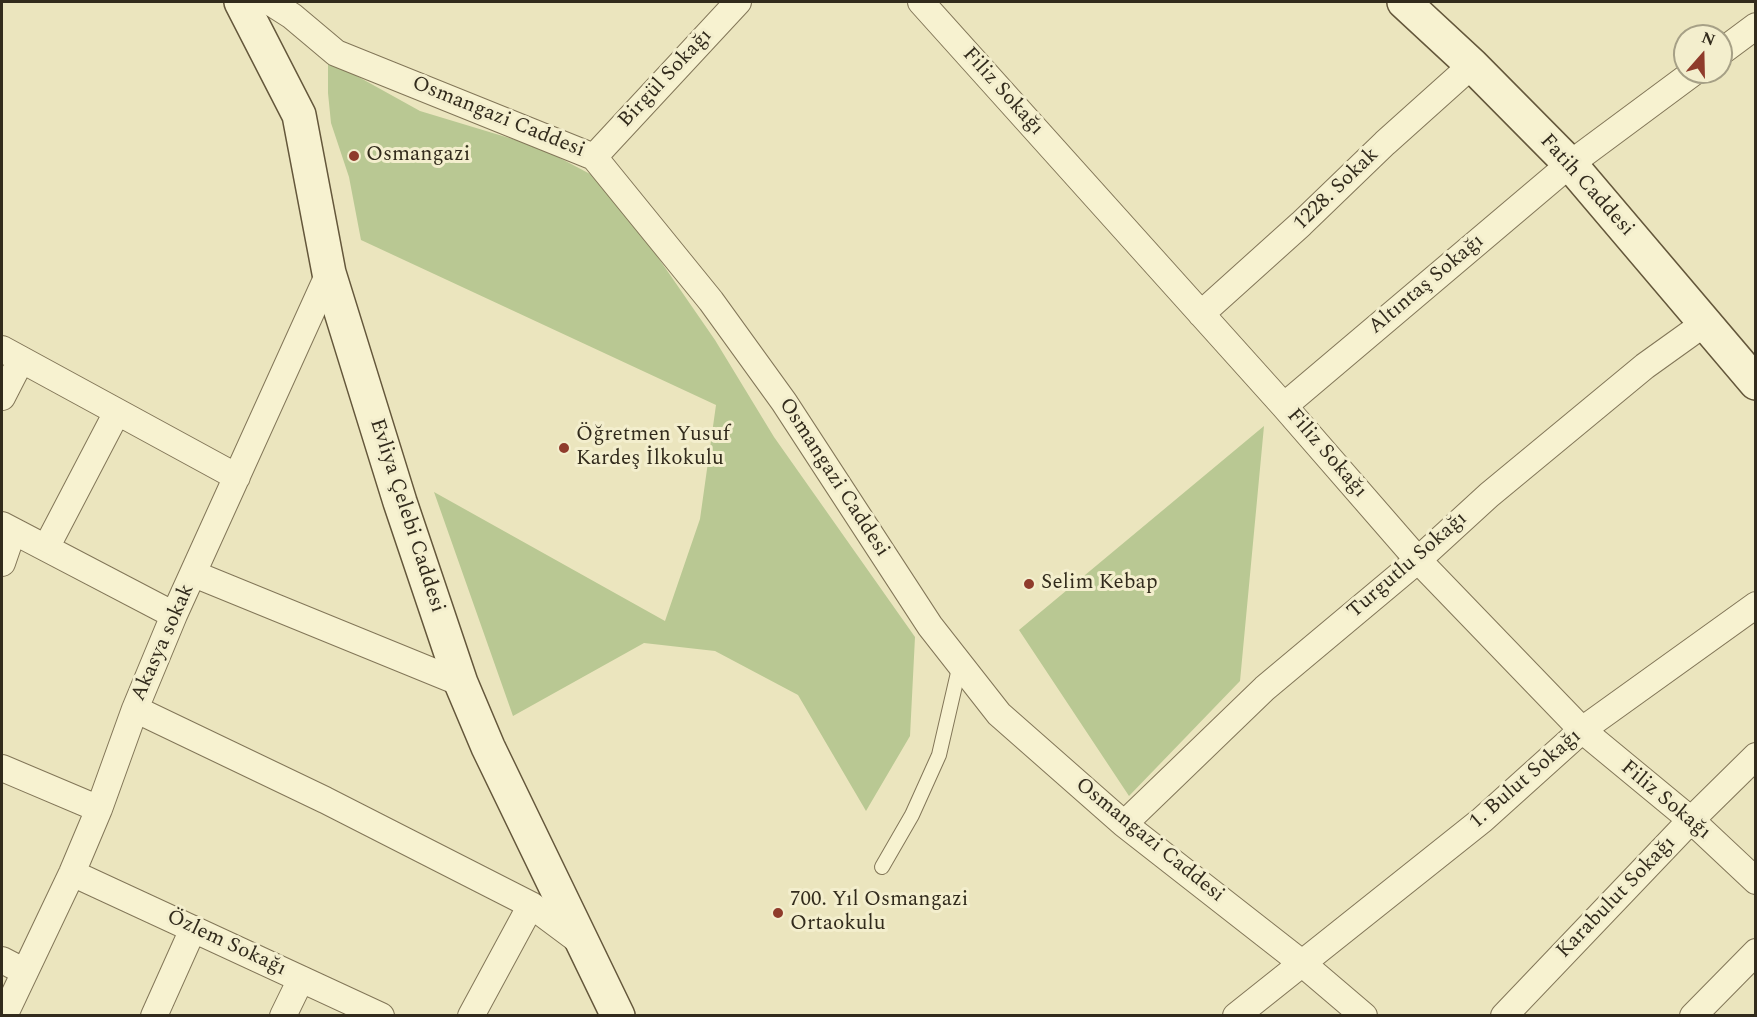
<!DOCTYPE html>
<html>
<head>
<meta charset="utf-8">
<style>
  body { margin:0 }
  #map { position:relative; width:1757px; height:1017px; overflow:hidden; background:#ebe5be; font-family:Spectral,serif }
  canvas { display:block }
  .frame { position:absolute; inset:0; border:3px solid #322b1c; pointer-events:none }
  .north { position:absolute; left:1673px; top:24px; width:60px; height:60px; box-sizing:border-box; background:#f3eecd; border:2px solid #a6a086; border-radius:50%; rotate:20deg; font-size:16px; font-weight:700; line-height:24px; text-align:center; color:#322b1c }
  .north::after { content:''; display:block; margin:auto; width:21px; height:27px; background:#8f3b2b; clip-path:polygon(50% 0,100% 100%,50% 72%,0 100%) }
</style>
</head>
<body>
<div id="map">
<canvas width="1757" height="1017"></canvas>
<div class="frame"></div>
<div class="north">N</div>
</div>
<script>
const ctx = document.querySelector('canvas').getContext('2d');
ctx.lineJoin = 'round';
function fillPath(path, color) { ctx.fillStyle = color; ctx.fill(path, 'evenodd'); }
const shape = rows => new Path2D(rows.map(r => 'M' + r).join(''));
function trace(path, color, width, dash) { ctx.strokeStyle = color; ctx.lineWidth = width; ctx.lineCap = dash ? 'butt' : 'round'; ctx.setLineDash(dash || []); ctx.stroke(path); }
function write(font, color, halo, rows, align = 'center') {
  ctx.font = font + ' Spectral,serif'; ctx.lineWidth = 6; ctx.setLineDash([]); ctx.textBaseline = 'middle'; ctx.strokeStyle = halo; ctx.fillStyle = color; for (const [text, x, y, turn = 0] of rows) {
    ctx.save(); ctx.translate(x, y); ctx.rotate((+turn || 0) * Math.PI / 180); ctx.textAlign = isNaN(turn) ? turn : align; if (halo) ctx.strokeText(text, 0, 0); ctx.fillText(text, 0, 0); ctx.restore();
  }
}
const green = shape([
  [328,60,420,111,539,147,592,175,637,227,715,340,774,437,915,637,910,736,866,811,798,695,715,651,644,643,513,716,434,492,665,621,700,519,716,405,361,240,349,177,331,123,328,93],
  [1264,426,1240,681,1129,796,1019,630]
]);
const lane = shape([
  [882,867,912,815,939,755,960,664]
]);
const street = shape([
  [270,2,292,16,336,53,594,157,711,301,784,402,930,626,999,714,1124,824,1303,964,1364,1016],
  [921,2,1284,406,1418,560,1582,730,1691,820,1756,881],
  [1721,52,1756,26],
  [594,157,738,2],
  [1201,314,1301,224,1385,143,1472,65],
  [2,349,237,477],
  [2,397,21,360],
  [1284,406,1570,164,1694,72],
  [2,525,174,615],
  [46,548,117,412],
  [2,563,13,531],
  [194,574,461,683],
  [135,709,325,800,531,905,582,943],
  [2,768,99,809],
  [1124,824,1265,688,1418,560,1489,495,1645,366,1705,323],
  [72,873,381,1016],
  [2,960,25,972],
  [4,1016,72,873,99,809,135,709,174,615,329,273],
  [154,1016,193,929],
  [283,1016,301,979],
  [471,1016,531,905],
  [1236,1016,1482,820,1582,730,1756,605],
  [1504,1016,1691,820,1756,756],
  [1693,1016,1756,952]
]);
const secondary = shape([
  [241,2,299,115,329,273,400,502,461,683,488,747,618,1016],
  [1404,2,1472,65,1570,164,1756,383]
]);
const markers = [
  [354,156,6,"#8f3b2b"],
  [564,448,6,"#8f3b2b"],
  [1029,584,6,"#8f3b2b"],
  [778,913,6,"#8f3b2b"]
];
const streetNames = [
  ["Birgül Sokağı",666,79,-47],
  ["Filiz Sokağı",1002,92,48],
  ["Osmangazi Caddesi",498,118,22],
  ["Fatih Caddesi",1586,186,48],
  ["1228. Sokak",1337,190,-44],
  ["Altıntaş Sokağı",1427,285,-40],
  ["Filiz Sokağı",1326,454,49],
  ["Osmangazi Caddesi",833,478,57],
  ["Evliya Çelebi Caddesi",406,516,72],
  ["Turgutlu Sokağı",1408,566,-41],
  ["Akasya sokak",164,643,-66],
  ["1. Bulut Sokağı",1526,780,-41],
  ["Filiz Sokağı",1665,801,40],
  ["Osmangazi Caddesi",1149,841,39],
  ["Karabulut Sokağı",1617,898,-46],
  ["Özlem Sokağı",226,944,25]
];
const poiNames = [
  ["Osmangazi",366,156],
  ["Öğretmen Yusuf",576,436],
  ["Kardeş İlkokulu",576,460],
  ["Selim Kebap",1041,584],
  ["700. Yıl Osmangazi",790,901],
  ["Ortaokulu",790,925]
];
fillPath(green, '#b9c893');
trace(lane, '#827658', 16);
trace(street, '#827658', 28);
trace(secondary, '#64573b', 36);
trace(lane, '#f7f2d0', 14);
trace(street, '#f7f2d0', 26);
trace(secondary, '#f7f2d0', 33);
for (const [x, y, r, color] of markers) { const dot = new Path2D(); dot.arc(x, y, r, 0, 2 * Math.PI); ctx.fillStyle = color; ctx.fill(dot); trace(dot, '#f3eecd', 2); }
write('21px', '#322b1c', '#f3eecd', streetNames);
write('21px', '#322b1c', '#f3eecd', poiNames, 'left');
</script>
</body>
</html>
